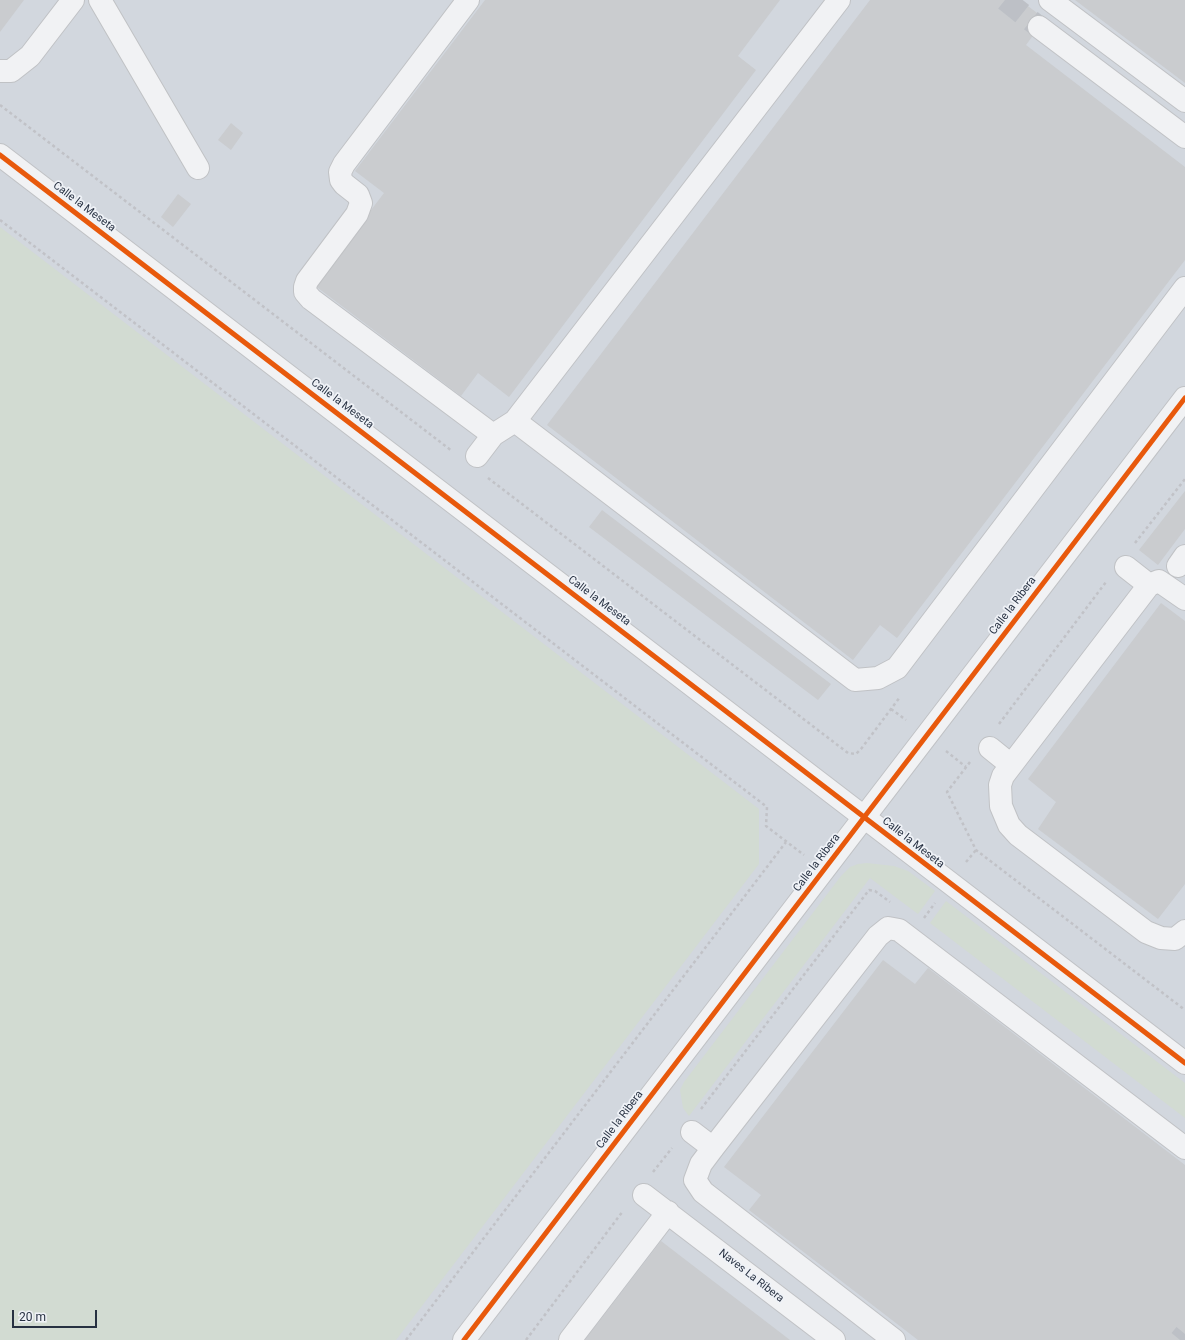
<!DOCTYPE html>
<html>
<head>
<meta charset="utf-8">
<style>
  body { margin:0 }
  #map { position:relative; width:1185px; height:1340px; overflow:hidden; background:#e2e4e7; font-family:Roboto,sans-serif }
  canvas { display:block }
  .scale { position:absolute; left:12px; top:1310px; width:85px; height:18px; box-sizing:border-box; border:2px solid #273142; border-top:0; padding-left:5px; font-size:12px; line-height:14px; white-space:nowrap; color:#273142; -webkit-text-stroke:3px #eff2f7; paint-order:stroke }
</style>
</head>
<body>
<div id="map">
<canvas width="1185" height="1340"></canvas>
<div class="scale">20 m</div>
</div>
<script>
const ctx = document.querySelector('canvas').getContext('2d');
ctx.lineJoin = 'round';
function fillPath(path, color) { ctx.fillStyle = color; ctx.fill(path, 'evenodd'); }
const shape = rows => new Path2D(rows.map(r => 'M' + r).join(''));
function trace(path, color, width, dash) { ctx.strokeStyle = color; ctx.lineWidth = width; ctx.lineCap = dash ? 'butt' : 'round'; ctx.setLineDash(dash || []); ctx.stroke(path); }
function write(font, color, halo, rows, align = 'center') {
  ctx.font = font + ' Roboto,sans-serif'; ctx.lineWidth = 3.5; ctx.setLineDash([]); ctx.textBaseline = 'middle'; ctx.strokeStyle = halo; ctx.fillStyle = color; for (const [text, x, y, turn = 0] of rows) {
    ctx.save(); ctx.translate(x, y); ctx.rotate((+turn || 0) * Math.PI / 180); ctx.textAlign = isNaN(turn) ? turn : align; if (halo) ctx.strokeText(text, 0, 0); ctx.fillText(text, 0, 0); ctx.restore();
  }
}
const built = shape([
  [0,0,1185,0,1185,1340,0,1340]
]);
const green = shape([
  [0,227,759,809,759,864,396,1340,0,1340],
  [867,863,894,866,908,871,935,891,918,914,870,878,689,1116,683,1108,680,1090,684,1082,841,876,850,867,858,864],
  [946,901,1185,1083,1185,1118,930,923]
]);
const building = shape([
  [0,0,24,0,0,32],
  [485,0,780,0,738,56,756,70,509,397,478,373,461,396,314,285,384,193,355,171],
  [870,0,1020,0,1045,19,1026,45,1185,167,1185,260,897,638,880,625,853,660,547,425],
  [1075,0,1185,0,1185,83],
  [231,123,243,133,231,150,218,140],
  [178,194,191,204,173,227,161,217],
  [1185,491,1185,529,1158,565,1139,550],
  [602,510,831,684,818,700,589,527],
  [1161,603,1185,621,1185,884,1158,919,1038,829,1056,802,1028,779],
  [883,960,915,984,928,968,1185,1165,1185,1340,918,1340,749,1210,761,1195,724,1167],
  [661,1241,790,1340,585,1340]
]);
const minorTunnel = shape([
  [1005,0,1039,27],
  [1180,1340,1185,1334]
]);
const path = shape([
  [0,105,452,451],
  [0,220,767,807,766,826,804,855],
  [488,478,848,753,856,754,861,749,900,697],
  [1135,543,1185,479],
  [891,709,906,720],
  [999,724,1106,582],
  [946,751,966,767],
  [970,762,947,792,976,850,1185,1010],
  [966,862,976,850],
  [924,918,935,903],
  [701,1109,869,890,875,891,890,902],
  [653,1172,672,1148],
  [406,1340,786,842],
  [526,1340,623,1211]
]);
const minor = shape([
  [100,0,198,168],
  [468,0,344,164,340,172,341,180,344,184,358,195,361,203,357,214,307,281,305,287,305,292,311,299,493,435,515,421,839,0],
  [1050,0,1185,101],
  [1039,27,1185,137],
  [0,71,11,71,30,56,73,0],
  [0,155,1185,1063],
  [515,421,855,680,878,678,897,668,1185,288],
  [477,456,493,435],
  [1178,566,1185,556],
  [1126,567,1149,585],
  [1185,599,1159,581,1149,585,1003,776,1000,785,1001,806,1009,825,1018,835,1146,932,1161,938,1175,939,1185,931],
  [990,748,1011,765],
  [692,1132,713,1148],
  [644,1195,834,1340],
  [464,1340,1185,398],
  [570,1340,668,1212],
  [894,1340,703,1192,695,1180,701,1164,713,1148,878,936,888,928,899,930,1185,1148]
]);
const cycleway = shape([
  [0,155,1185,1063],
  [464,1340,1185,398]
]);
const streetNames = [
  ["Calle la Meseta",84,207,37],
  ["Calle la Meseta",342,404,37],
  ["Calle la Meseta",599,601,37],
  ["Calle la Ribera",1013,606,-53],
  ["Calle la Meseta",913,843,38],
  ["Calle la Ribera",817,863,-53],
  ["Calle la Ribera",620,1120,-53],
  ["Naves La Ribera",751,1276,38]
];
fillPath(built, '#d2d7de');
fillPath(green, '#d2dbd2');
fillPath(building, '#cacccf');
trace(minorTunnel, '#bdc0c6', 22, [22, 11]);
trace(minor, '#c0c2c5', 24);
trace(path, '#c1c2c7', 2.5, [3, 3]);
trace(minor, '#f1f2f4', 22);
trace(cycleway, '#e8590c', 5);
write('11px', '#273142', '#eff2f7', streetNames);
</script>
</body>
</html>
